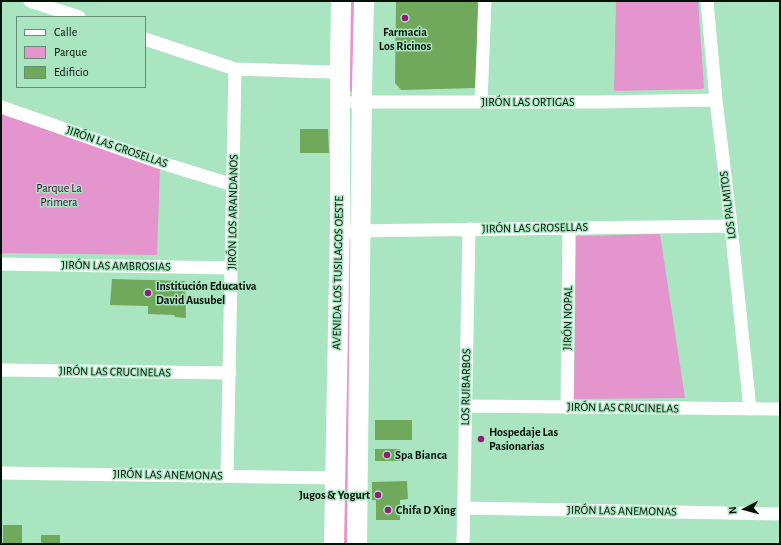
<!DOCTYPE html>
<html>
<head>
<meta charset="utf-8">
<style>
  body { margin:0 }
  #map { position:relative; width:781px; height:545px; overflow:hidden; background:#aae5c1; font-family:"Alegreya Sans",sans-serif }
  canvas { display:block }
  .frame { position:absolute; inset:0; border:2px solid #001106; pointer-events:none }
  .legend { position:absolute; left:16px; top:16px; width:130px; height:72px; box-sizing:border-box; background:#aae5c1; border:1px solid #669076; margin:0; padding:5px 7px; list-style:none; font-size:12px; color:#001106 }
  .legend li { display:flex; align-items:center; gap:8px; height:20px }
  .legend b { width:20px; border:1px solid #669076 }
  .north { position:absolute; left:725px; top:489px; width:40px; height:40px; -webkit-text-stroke:3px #aae5c1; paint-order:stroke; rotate:264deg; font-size:11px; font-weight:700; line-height:16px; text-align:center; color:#001106 }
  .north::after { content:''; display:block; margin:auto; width:14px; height:18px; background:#001106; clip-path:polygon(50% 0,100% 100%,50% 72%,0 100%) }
</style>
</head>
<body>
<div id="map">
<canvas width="781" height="545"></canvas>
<div class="frame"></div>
<ul class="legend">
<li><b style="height:5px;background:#fff"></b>Calle</li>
<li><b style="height:11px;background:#e495ce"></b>Parque</li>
<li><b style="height:11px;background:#71a95c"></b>Edificio</li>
</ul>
<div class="north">N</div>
</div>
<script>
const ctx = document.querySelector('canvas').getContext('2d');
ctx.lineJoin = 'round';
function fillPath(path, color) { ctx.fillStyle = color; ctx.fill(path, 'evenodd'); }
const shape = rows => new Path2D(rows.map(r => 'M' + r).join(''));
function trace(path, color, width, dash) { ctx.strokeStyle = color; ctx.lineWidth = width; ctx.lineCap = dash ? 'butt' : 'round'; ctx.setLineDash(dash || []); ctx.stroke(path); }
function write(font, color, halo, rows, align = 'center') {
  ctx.font = font + ' "Alegreya Sans",sans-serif'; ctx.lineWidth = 3; ctx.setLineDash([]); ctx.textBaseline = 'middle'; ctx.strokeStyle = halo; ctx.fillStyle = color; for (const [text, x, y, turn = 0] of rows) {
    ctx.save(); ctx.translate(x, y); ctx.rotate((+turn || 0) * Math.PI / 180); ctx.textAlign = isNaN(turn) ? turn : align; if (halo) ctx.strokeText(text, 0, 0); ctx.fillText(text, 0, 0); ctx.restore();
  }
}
const green = shape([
  [347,1,359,1,354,91,349,91],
  [616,1,698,1,704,87,703,89,614,91],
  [1,113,160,168,157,255,1,253],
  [660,234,685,398,574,399,576,236],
  [347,240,352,240,349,544,339,544]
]);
const building = shape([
  [396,1,478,1,476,88,401,90,395,83],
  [300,129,328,129,329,153,300,153],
  [112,279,185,281,186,318,175,317,174,315,148,314,148,306,110,305],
  [375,420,412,420,412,440,375,440],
  [375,449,400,449,400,461,375,461],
  [407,481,408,499,400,500,400,520,376,520,376,500,372,500,372,482],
  [3,525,22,525,22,544,3,544],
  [41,535,60,535,60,544,41,544]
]);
const minor = shape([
  [30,1,79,17],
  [707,1,716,100,731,226,750,409],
  [145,39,235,69,329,72,340,71],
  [354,102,599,102,716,100],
  [481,102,485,1],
  [1,107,159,162,233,185],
  [353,231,731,226],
  [1,264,231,268],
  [1,370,230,373],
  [466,406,780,409],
  [567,408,569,228],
  [1,473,334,478],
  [227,476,235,69],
  [464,508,780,514],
  [463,544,469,229]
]);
const primary = shape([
  [334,544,340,222,340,71,341,1],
  [357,544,362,90,364,1]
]);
const markers = [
  [405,18,4,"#911c7a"],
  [148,293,4,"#911c7a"],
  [481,439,4,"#911c7a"],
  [387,455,4,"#911c7a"],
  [378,495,4,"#911c7a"],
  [388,510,4,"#911c7a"]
];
const poiNames = [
  ["Farmacia",405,32,"center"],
  ["Los Ricinos",405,46,"center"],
  ["Institución Educativa",156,286],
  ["David Ausubel",156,300],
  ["Hospedaje Las",489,432],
  ["Pasionarias",489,446],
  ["Spa Bianca",395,455],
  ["Jugos & Yogurt",370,495,"right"],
  ["Chifa D Xing",396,510]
];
const streetNames = [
  ["JIRÓN LAS ORTIGAS",528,102],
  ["JIRÓN LAS GROSELLAS",117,147,19],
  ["LOS PALMITOS",728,205,-97],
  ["JIRÓN LOS ARANDANOS",233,212,-89],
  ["JIRÓN LAS GROSELLAS",535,228,-1],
  ["JIRÓN LAS AMBROSIAS",116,266,1],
  ["AVENIDA LOS TUSILAGOS OESTE",338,273,-89],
  ["JIRÓN NOPAL",568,318,-89],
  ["JIRÓN LAS CRUCINELAS",115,372,1],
  ["LOS RUIBARBOS",466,387,-89],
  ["JIRÓN LAS CRUCINELAS",623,408,1],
  ["JIRÓN LAS ANEMONAS",168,475,1],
  ["JIRÓN LAS ANEMONAS",622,511,1]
];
const parkNames = [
  ["Parque La",59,188],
  ["Primera",59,202]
];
fillPath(green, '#e495ce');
fillPath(building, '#71a95c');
trace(minor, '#fff', 13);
trace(primary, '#fff', 20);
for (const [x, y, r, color] of markers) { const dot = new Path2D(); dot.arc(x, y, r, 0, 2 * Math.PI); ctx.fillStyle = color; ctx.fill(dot); trace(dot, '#aae5c1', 1.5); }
write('bold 12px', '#001106', '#aae5c1', poiNames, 'left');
write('12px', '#001106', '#aae5c1', streetNames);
write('12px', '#4b013d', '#aae5c1', parkNames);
</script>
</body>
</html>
